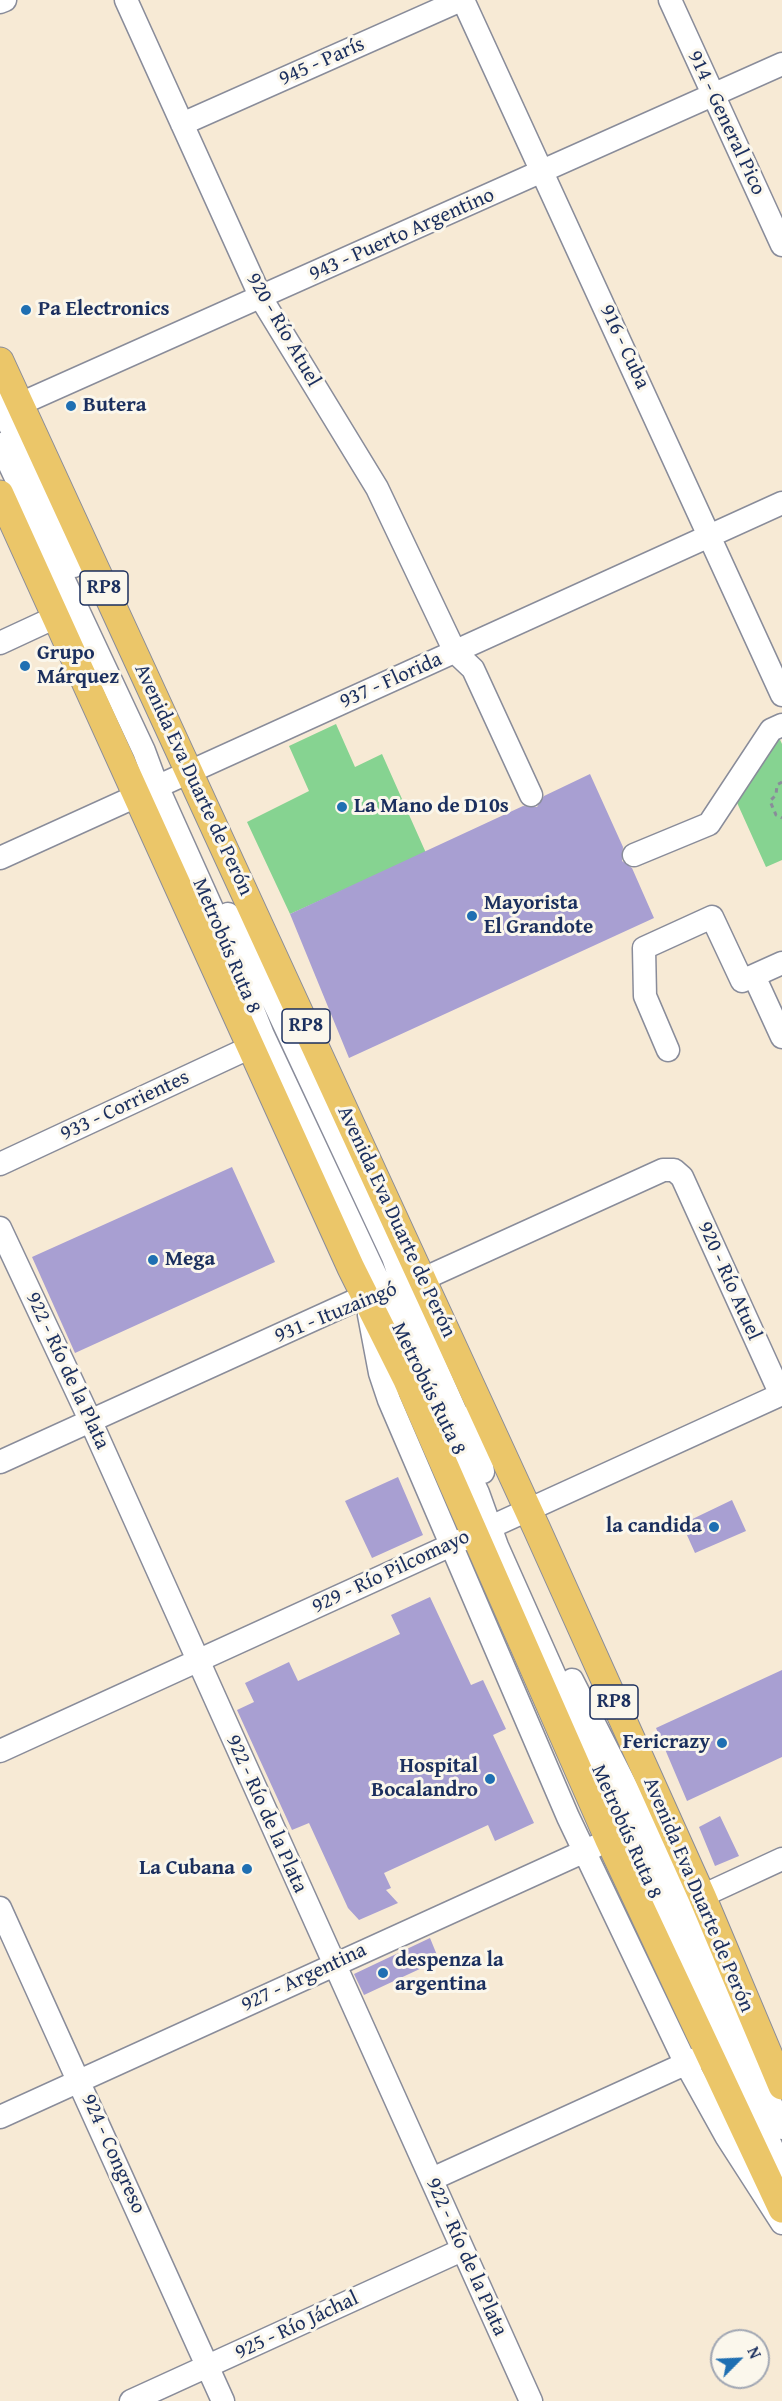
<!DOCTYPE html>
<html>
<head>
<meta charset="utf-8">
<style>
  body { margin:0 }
  #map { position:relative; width:782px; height:2401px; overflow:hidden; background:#f7ead5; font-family:"Gentium Book Plus",serif }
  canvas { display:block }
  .north { position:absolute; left:710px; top:2329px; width:60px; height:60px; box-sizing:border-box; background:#fbf7ec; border:2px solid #a1a7b3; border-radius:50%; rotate:66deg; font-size:16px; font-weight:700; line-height:24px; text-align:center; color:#1b2f5e }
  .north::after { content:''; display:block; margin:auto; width:21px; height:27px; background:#1f6fb2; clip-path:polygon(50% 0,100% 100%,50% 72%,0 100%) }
</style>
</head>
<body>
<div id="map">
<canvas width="782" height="2401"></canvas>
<div class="north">N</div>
</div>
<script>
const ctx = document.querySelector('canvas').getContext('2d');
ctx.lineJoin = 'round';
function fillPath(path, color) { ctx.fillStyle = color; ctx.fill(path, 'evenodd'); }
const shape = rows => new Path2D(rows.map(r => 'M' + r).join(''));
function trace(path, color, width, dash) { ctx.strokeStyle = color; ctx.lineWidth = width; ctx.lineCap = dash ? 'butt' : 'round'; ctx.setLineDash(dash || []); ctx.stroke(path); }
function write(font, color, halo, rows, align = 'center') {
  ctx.font = font + ' "Gentium Book Plus",serif'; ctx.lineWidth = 6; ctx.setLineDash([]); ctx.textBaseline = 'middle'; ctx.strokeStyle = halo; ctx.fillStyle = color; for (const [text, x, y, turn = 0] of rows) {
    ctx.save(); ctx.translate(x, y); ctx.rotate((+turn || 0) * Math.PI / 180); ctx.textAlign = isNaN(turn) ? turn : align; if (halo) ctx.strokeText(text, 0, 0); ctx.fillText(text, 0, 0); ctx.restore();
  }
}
const green = shape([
  [336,724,355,767,382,754,426,853,290,914,247,822,309,791,289,746],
  [776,731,782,744,782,860,766,867,734,796]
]);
const building = shape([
  [590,774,623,847,622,861,632,868,654,918,349,1058,290,914,523,806,537,807,544,796],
  [232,1167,275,1262,75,1353,32,1257],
  [398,1477,423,1535,372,1558,345,1501],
  [732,1500,746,1531,695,1553,682,1524],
  [430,1597,471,1685,483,1680,506,1729,493,1735,534,1823,495,1841,488,1825,384,1873,391,1888,386,1890,398,1903,359,1920,348,1908,309,1823,292,1830,237,1710,254,1702,245,1683,289,1662,298,1681,400,1634,391,1615],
  [782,1670,782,1757,687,1801,656,1728],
  [720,1816,739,1856,715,1866,699,1827],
  [430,1938,439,1960,364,1995,354,1974]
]);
const path = shape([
  [782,782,777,785,776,795,770,801,776,815,782,818]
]);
const minor = shape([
  [126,0,261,298,377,488,455,652,473,669,531,795],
  [463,0,782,695],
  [670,0,782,245],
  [0,2,5,0],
  [182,124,461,0],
  [0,404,74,566],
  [20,404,782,64],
  [0,444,144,751,157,786,219,924,263,1035,478,1493,497,1546,613,1806,782,2169],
  [0,643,56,617],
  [634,855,709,824,771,730,782,725],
  [0,858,782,503],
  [228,914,262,977,393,1257,412,1313,466,1435],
  [754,976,782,1037],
  [668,1050,645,996,644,948,712,917,742,981,782,963],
  [0,1164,251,1047],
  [0,1228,91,1422,531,2401],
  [369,1315,380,1373,389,1400,568,1817,686,2064,726,2136,782,2223],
  [473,1415,483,1472],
  [0,1462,365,1296,423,1279,663,1170,674,1170,682,1177,781,1395],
  [572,1680,632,1798,782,2128],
  [0,1751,782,1394],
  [702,1896,782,1859],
  [0,1908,223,2401],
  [0,2117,596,1846],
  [432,2179,698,2058],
  [131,2401,462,2250]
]);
const major = shape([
  [0,361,536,1527,702,1896,782,2086],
  [0,494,351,1268,407,1380,609,1840,782,2209]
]);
const markers = [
  [26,310,6,"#1f6fb2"],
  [71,406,6,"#1f6fb2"],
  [25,666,6,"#1f6fb2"],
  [342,807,6,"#1f6fb2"],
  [472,916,6,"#1f6fb2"],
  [153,1260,6,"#1f6fb2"],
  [714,1527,6,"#1f6fb2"],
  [722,1743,6,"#1f6fb2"],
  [490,1779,6,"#1f6fb2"],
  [247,1869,6,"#1f6fb2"],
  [383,1973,6,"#1f6fb2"]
];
const shields = [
  [104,588,48],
  [306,1026,48],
  [614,1702,48]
];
const shieldNames = [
  ["RP8",104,588],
  ["RP8",306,1026],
  ["RP8",614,1702]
];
const streetNames = [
  ["945 - París",322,62,-24],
  ["914 - General Pico",726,123,65],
  ["943 - Puerto Argentino",402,235,-24],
  ["920 - Río Atuel",283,330,60],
  ["916 - Cuba",624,347,65],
  ["937 - Florida",391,681,-24],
  ["Avenida Eva Duarte de Perón",193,780,65],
  ["Metrobús Ruta 8",226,946,67],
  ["933 - Corrientes",125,1106,-25],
  ["Avenida Eva Duarte de Perón",396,1222,65],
  ["920 - Río Atuel",729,1281,66],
  ["931 - Ituzaingó",336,1313,-22],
  ["922 - Río de la Plata",67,1371,65],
  ["Metrobús Ruta 8",428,1389,64],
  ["929 - Río Pilcomayo",391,1572,-25],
  ["922 - Río de la Plata",266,1814,66],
  ["Metrobús Ruta 8",626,1832,66],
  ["Avenida Eva Duarte de Perón",698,1895,67],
  ["927 - Argentina",304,1978,-25],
  ["924 - Congreso",113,2154,66],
  ["922 - Río de la Plata",466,2257,66],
  ["925 - Río Jáchal",297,2326,-25]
];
const poiNames = [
  ["Pa Electronics",38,310],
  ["Butera",83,406],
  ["Grupo",37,654],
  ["Márquez",37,678],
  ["La Mano de D10s",354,807],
  ["Mayorista",484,904],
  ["El Grandote",484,928],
  ["Mega",165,1260],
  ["la candida",702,1527,"right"],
  ["Fericrazy",710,1743,"right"],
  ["Hospital",478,1767,"right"],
  ["Bocalandro",478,1791,"right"],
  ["La Cubana",235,1869,"right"],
  ["despenza la",395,1961],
  ["argentina",395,1985]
];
fillPath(green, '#86d391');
fillPath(building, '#a89fd2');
trace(minor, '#898c9a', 25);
trace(major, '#898c9a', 29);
trace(path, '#898c9a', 3, [4.5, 4.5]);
trace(minor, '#fff', 22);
trace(major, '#ebc669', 27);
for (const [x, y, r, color] of markers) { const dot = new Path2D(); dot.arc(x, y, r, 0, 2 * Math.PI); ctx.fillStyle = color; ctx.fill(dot); trace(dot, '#fbf7ec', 2); }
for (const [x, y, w] of shields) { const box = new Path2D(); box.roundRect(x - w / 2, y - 17, w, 34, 4.5); ctx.fillStyle = '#fbf7ec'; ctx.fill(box); trace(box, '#1b2f5e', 1.5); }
write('bold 20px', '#1b2f5e', null, shieldNames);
write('21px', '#1b2f5e', '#fbf7ec', streetNames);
write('bold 21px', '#1b2f5e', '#fbf7ec', poiNames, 'left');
</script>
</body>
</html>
